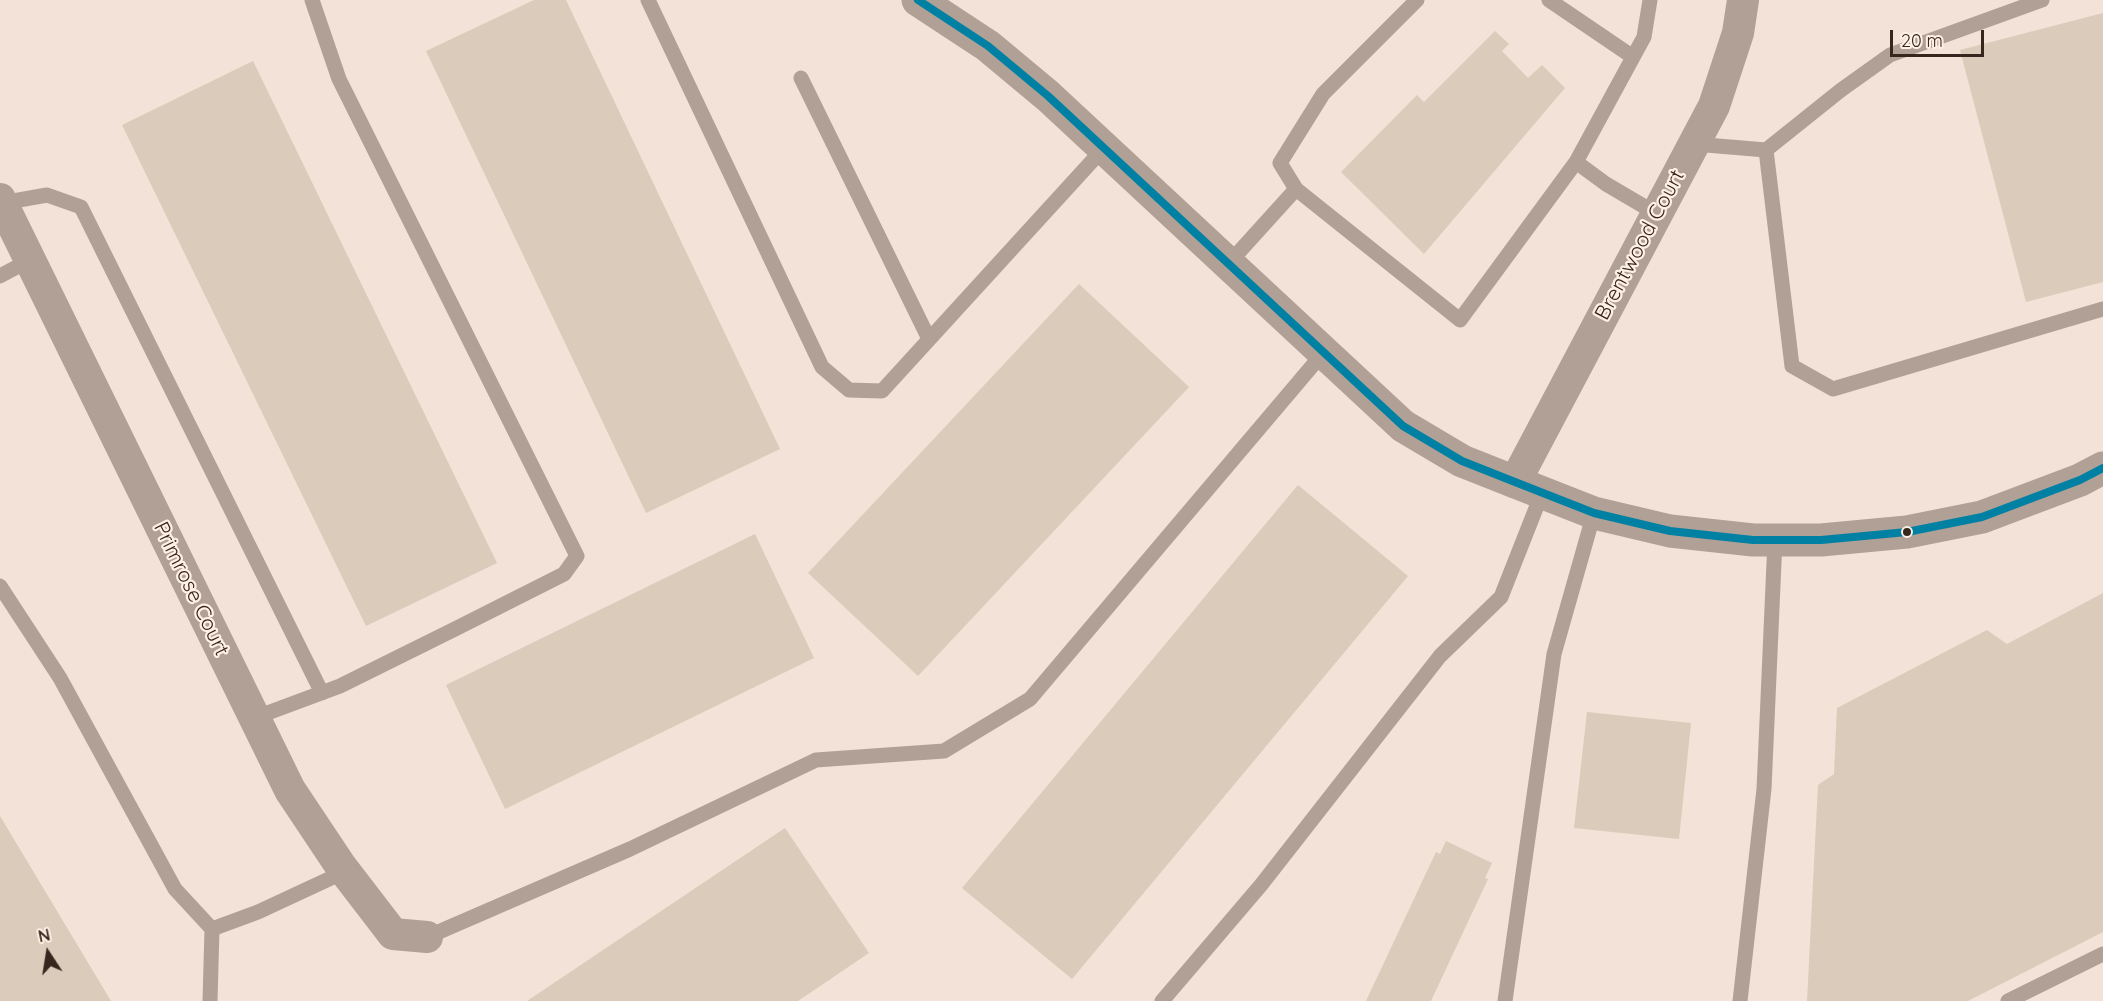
<!DOCTYPE html>
<html>
<head>
<meta charset="utf-8">
<style>
  body { margin:0 }
  #map { position:relative; width:2103px; height:1001px; overflow:hidden; background:#f2e2d7; font-family:Quicksand,sans-serif }
  canvas { display:block }
  .north { position:absolute; left:18px; top:923px; width:60px; height:60px; -webkit-text-stroke:4px #fff0e6; paint-order:stroke; rotate:348deg; font-size:16px; font-weight:700; line-height:24px; text-align:center; color:#35271e }
  .north::after { content:''; display:block; margin:auto; width:21px; height:27px; background:#35271e; clip-path:polygon(50% 0,100% 100%,50% 72%,0 100%) }
  .scale { position:absolute; left:1890px; top:30px; width:94px; height:27px; box-sizing:border-box; border:3px solid #35271e; border-top:0; padding-left:8px; font-size:18px; line-height:21px; white-space:nowrap; color:#35271e; -webkit-text-stroke:4px #fff0e6; paint-order:stroke }
</style>
</head>
<body>
<div id="map">
<canvas width="2103" height="1001"></canvas>
<div class="north">N</div>
<div class="scale">20 m</div>
</div>
<script>
const ctx = document.querySelector('canvas').getContext('2d');
ctx.lineJoin = 'round';
function fillPath(path, color) { ctx.fillStyle = color; ctx.fill(path, 'evenodd'); }
const shape = rows => new Path2D(rows.map(r => 'M' + r).join(''));
function trace(path, color, width, dash) { ctx.strokeStyle = color; ctx.lineWidth = width; ctx.lineCap = dash ? 'butt' : 'round'; ctx.setLineDash(dash || []); ctx.stroke(path); }
function write(font, color, halo, rows, align = 'center') {
  ctx.font = font + ' Quicksand,sans-serif'; ctx.lineWidth = 4.5; ctx.setLineDash([]); ctx.textBaseline = 'middle'; ctx.strokeStyle = halo; ctx.fillStyle = color; for (const [text, x, y, turn = 0] of rows) {
    ctx.save(); ctx.translate(x, y); ctx.rotate((+turn || 0) * Math.PI / 180); ctx.textAlign = isNaN(turn) ? turn : align; if (halo) ctx.strokeText(text, 0, 0); ctx.fillText(text, 0, 0); ctx.restore();
  }
}
const building = shape([
  [534,0,566,0,780,449,646,513,426,51],
  [2103,13,2103,282,2026,302,1960,50],
  [1495,31,1509,44,1502,51,1528,78,1542,65,1565,88,1424,254,1341,172,1417,95,1424,102],
  [253,61,497,563,366,626,122,125],
  [1079,284,1189,387,918,676,808,573],
  [1298,485,1408,576,1072,979,962,888],
  [755,534,814,658,505,809,446,685],
  [2103,593,2103,932,1968,1001,1807,1001,1818,785,1834,774,1837,708,1987,630,2007,644],
  [1587,712,1691,723,1679,839,1574,828],
  [0,816,111,1001,0,1001],
  [785,828,869,953,798,1001,527,1001],
  [1446,841,1492,863,1485,878,1488,879,1431,1001,1366,1001,1436,852,1440,854]
]);
const service = shape([
  [648,0,822,367,849,390,882,391,1104,148],
  [1549,0,1633,57],
  [801,78,929,339],
  [1694,144,1766,150,1841,90,1890,55,2042,0],
  [1766,150,1792,366,1833,389,2103,309],
  [1576,162,1606,184,1657,214],
  [1296,189,1280,163,1323,94,1417,0],
  [2,203,47,195,81,207,322,693],
  [1229,263,1296,189,1460,320,1576,162,1644,37,1650,0],
  [0,276,30,260],
  [0,586,60,678,175,889,212,929,258,912,344,872],
  [254,718,340,686,455,629,564,574,577,556,339,79,312,0],
  [427,937,630,849,816,760,944,751,1030,699,1324,352],
  [210,1001,212,929],
  [1162,1001,1261,885,1440,656,1501,597,1542,493],
  [1505,1001,1554,654,1594,513],
  [1740,1001,1764,789,1775,540],
  [2008,1001,2103,954]
]);
const minor = shape([
  [0,199,290,790,340,865,393,934,427,937],
  [1515,482,1714,106,1738,33,1743,0]
]);
const tertiary = shape([
  [918,0,988,46,1048,96,1403,426,1462,461,1515,482,1594,513,1670,531,1753,540,1821,540,1907,532,1982,517,2080,480,2103,468]
]);
const bus1 = shape([
  [918,0,988,46,1048,96,1403,426,1462,461,1515,482,1594,513,1670,531,1753,540,1821,540,1907,532,1982,517,2080,480,2103,468]
]);
const markers = [
  [1907,532,5,"#35271e"]
];
const streetNames = [
  ["Brentwood Court",1640,245,-62],
  ["Primrose Court",191,589,64]
];
fillPath(building, '#dbcbba');
trace(service, '#b1a095', 15);
trace(minor, '#b1a095', 32);
trace(tertiary, '#b1a095', 33);
trace(bus1, '#0081a4', 8);
for (const [x, y, r, color] of markers) { const dot = new Path2D(); dot.arc(x, y, r, 0, 2 * Math.PI); ctx.fillStyle = color; ctx.fill(dot); trace(dot, '#fff0e6', 2); }
write('21px', '#35271e', '#fff0e6', streetNames);
</script>
</body>
</html>
